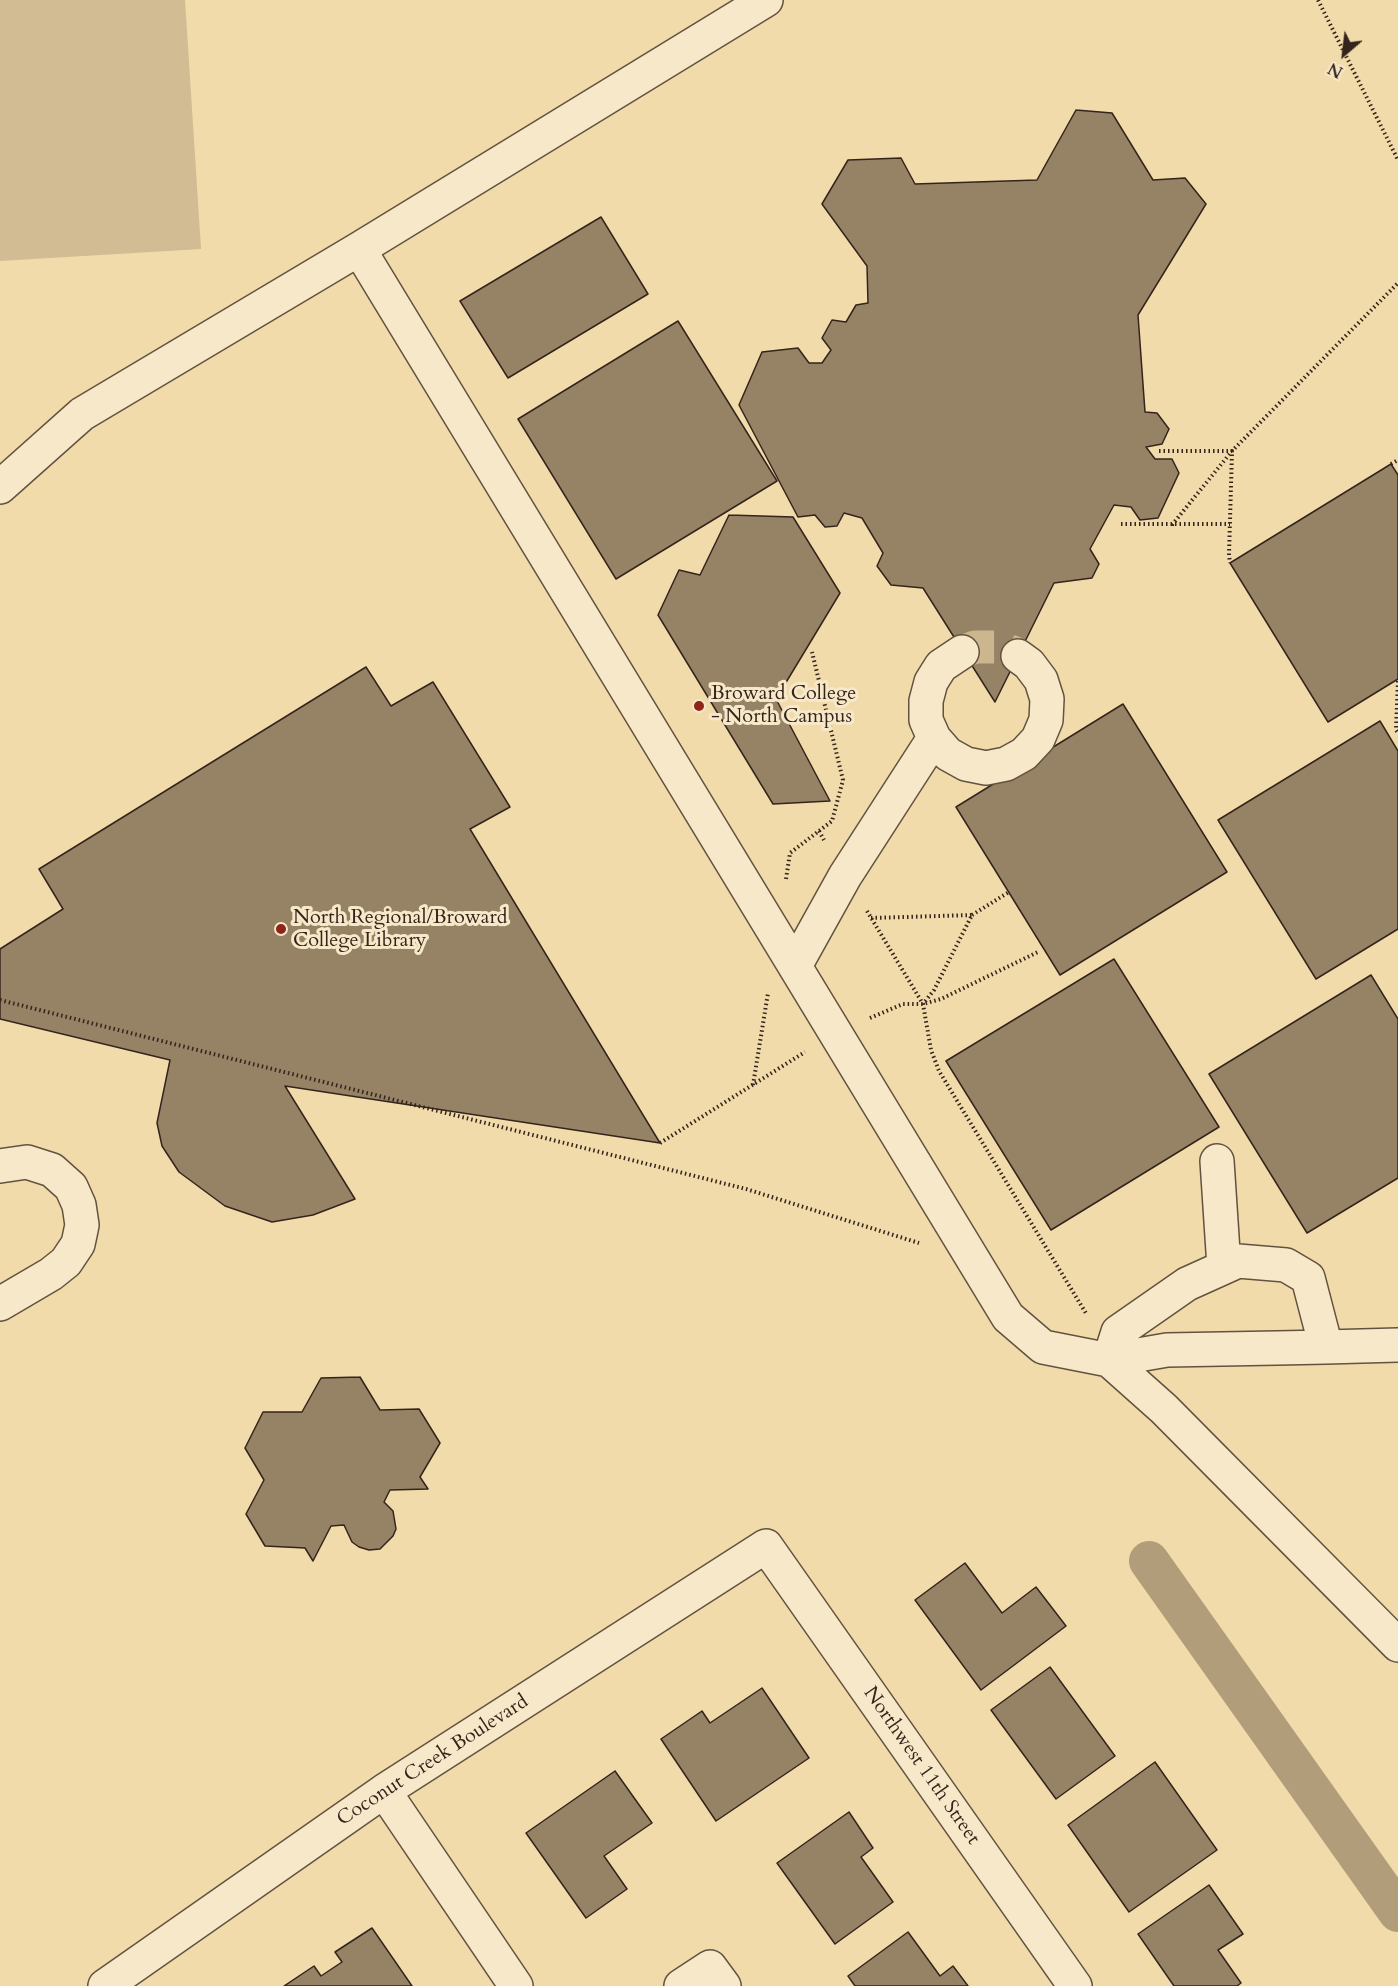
<!DOCTYPE html>
<html>
<head>
<meta charset="utf-8">
<style>
  body { margin:0 }
  #map { position:relative; width:1398px; height:1986px; overflow:hidden; background:#f1dbab; font-family:Cardo,serif }
  canvas { display:block }
  .north { position:absolute; left:1314px; top:24px; width:60px; height:60px; -webkit-text-stroke:4px #f6e8c8; paint-order:stroke; rotate:208deg; font-size:16px; font-weight:700; line-height:24px; text-align:center; color:#34241c }
  .north::after { content:''; display:block; margin:auto; width:21px; height:27px; background:#34241c; clip-path:polygon(50% 0,100% 100%,50% 72%,0 100%) }
</style>
</head>
<body>
<div id="map">
<canvas width="1398" height="1986"></canvas>
<div class="north">N</div>
</div>
<script>
const ctx = document.querySelector('canvas').getContext('2d');
ctx.lineJoin = 'round';
function fillPath(path, color) { ctx.fillStyle = color; ctx.fill(path, 'evenodd'); }
const shape = rows => new Path2D(rows.map(r => 'M' + r).join(''));
function trace(path, color, width, dash) { ctx.strokeStyle = color; ctx.lineWidth = width; ctx.lineCap = dash ? 'butt' : 'round'; ctx.setLineDash(dash || []); ctx.stroke(path); }
function write(font, color, halo, rows, align = 'center') {
  ctx.font = font + ' Cardo,serif'; ctx.lineWidth = 6; ctx.setLineDash([]); ctx.textBaseline = 'middle'; ctx.strokeStyle = halo; ctx.fillStyle = color; for (const [text, x, y, turn = 0] of rows) {
    ctx.save(); ctx.translate(x, y); ctx.rotate((+turn || 0) * Math.PI / 180); ctx.textAlign = isNaN(turn) ? turn : align; if (halo) ctx.strokeText(text, 0, 0); ctx.fillText(text, 0, 0); ctx.restore();
  }
}
const green = shape([
  [0,0,185,0,201,249,0,261]
]);
const canal = shape([
  [1149,1561,1398,1912]
]);
const building = shape([
  [1076,110,1112,113,1153,180,1185,178,1206,204,1138,315,1145,412,1157,413,1169,429,1162,444,1146,447,1155,459,1172,459,1179,473,1158,518,1140,520,1131,507,1114,505,1090,549,1099,564,1092,578,1054,583,995,702,923,588,891,585,877,566,883,553,862,518,844,513,837,526,825,527,815,515,798,517,739,405,762,352,798,348,809,363,822,363,831,350,822,338,832,320,846,322,856,305,868,303,867,266,822,204,848,160,901,158,915,184,1037,180,1076,110],
  [601,217,648,294,508,378,460,301,601,217],
  [678,321,777,481,616,579,518,419,678,321],
  [1391,464,1398,475,1398,679,1328,722,1230,563,1391,464],
  [729,515,793,517,840,593,776,699,830,801,773,804,658,615,679,570,700,575,729,515],
  [366,667,391,706,433,682,510,807,470,829,660,1143,285,1086,355,1199,313,1215,272,1222,225,1206,179,1172,162,1146,157,1123,170,1060,0,1019,0,949,63,909,39,869,366,667],
  [1123,704,1227,872,1060,975,956,807,1123,704],
  [1380,721,1398,751,1398,929,1316,979,1218,820,1380,721],
  [1114,959,1219,1127,1051,1230,946,1061,1114,959],
  [1371,975,1398,1019,1398,1178,1307,1233,1209,1074,1371,975],
  [360,1377,380,1410,419,1409,440,1443,420,1477,428,1489,390,1490,384,1502,393,1511,396,1529,393,1536,380,1549,369,1550,359,1547,352,1542,344,1525,331,1526,313,1561,305,1548,265,1546,246,1514,264,1480,245,1448,263,1412,302,1412,321,1378,360,1377],
  [965,1563,1002,1613,1036,1587,1066,1626,981,1690,915,1600,965,1563],
  [1050,1667,1115,1756,1056,1799,991,1710,1050,1667],
  [762,1688,809,1758,716,1821,661,1739,702,1711,710,1723,762,1688],
  [1155,1762,1217,1850,1129,1912,1068,1825,1155,1762],
  [615,1771,652,1823,604,1856,627,1889,586,1918,526,1833,615,1771],
  [849,1812,873,1848,861,1857,893,1902,835,1944,777,1863,849,1812],
  [1209,1885,1243,1934,1218,1950,1241,1983,1237,1986,1174,1986,1138,1934,1209,1885],
  [372,1928,412,1986,284,1986,314,1966,321,1976,342,1962,335,1952,372,1928],
  [908,1932,940,1976,953,1966,968,1986,855,1986,848,1976,908,1932]
]);
const minorTunnel = shape([
  [962,652,975,647,995,647,1013,652,1018,656]
]);
const path = shape([
  [1318,0,1398,160],
  [1159,451,1232,451,1229,555,1230,563],
  [1391,464,1398,460],
  [1121,524,1230,524],
  [1172,525,1232,451,1398,283],
  [1398,681,1396,730,1398,733],
  [819,831,824,840],
  [786,879,790,853,832,821,843,780,812,652],
  [867,911,923,1004,931,1050,939,1071,1087,1315],
  [972,915,1009,892],
  [871,918,972,915,934,990,923,1004],
  [0,1000,746,1189,919,1243],
  [870,1018,903,1004,923,1004,941,999,1038,952],
  [753,1085,768,993],
  [660,1143,805,1052]
]);
const minor = shape([
  [359,249,1008,1317,1043,1347,1109,1360,1164,1409,1398,1645],
  [0,487,82,414,359,249,766,0],
  [962,652,941,666,931,682,926,701,926,720,934,738,948,754,966,764,986,768,1006,764,1024,754,1038,739,1046,720,1047,699,1041,680,1029,664,1018,656],
  [795,966,845,876,934,738],
  [1217,1161,1224,1267],
  [0,1166,27,1162,52,1170,71,1187,79,1205,82,1225,78,1244,66,1262,51,1274,0,1304],
  [1326,1347,1308,1278,1286,1265,1238,1261,1187,1284,1118,1332,1109,1360,1167,1350,1277,1348,1326,1347,1398,1345],
  [384,1791,516,1986],
  [105,1986,384,1791,766,1546,1075,1986],
  [681,1986,710,1967,724,1986]
]);
const markers = [
  [699,706,6,"#8f2418"],
  [281,929,6,"#8f2418"]
];
const poiNames = [
  ["Broward College",711,694],
  ["- North Campus",711,717],
  ["North Regional/Broward",293,918],
  ["College Library",293,941]
];
const streetNames = [
  ["Coconut Creek Boulevard",433,1761,-33],
  ["Northwest 11th Street",921,1766,55]
];
fillPath(green, '#d1bc93');
trace(canal, '#b19d7a', 40);
fillPath(building, '#968366');
trace(building, '#34241c', 1.5);
trace(minorTunnel, '#cbb68e', 33, [33, 16]);
trace(minor, '#635240', 36);
trace(path, '#34241c', 4, [1.5, 3]);
trace(minor, '#f6e8c8', 33);
for (const [x, y, r, color] of markers) { const dot = new Path2D(); dot.arc(x, y, r, 0, 2 * Math.PI); ctx.fillStyle = color; ctx.fill(dot); trace(dot, '#f6e8c8', 2); }
write('20px', '#34241c', '#f6e8c8', poiNames, 'left');
write('20px', '#34241c', '#f6e8c8', streetNames);
</script>
</body>
</html>
